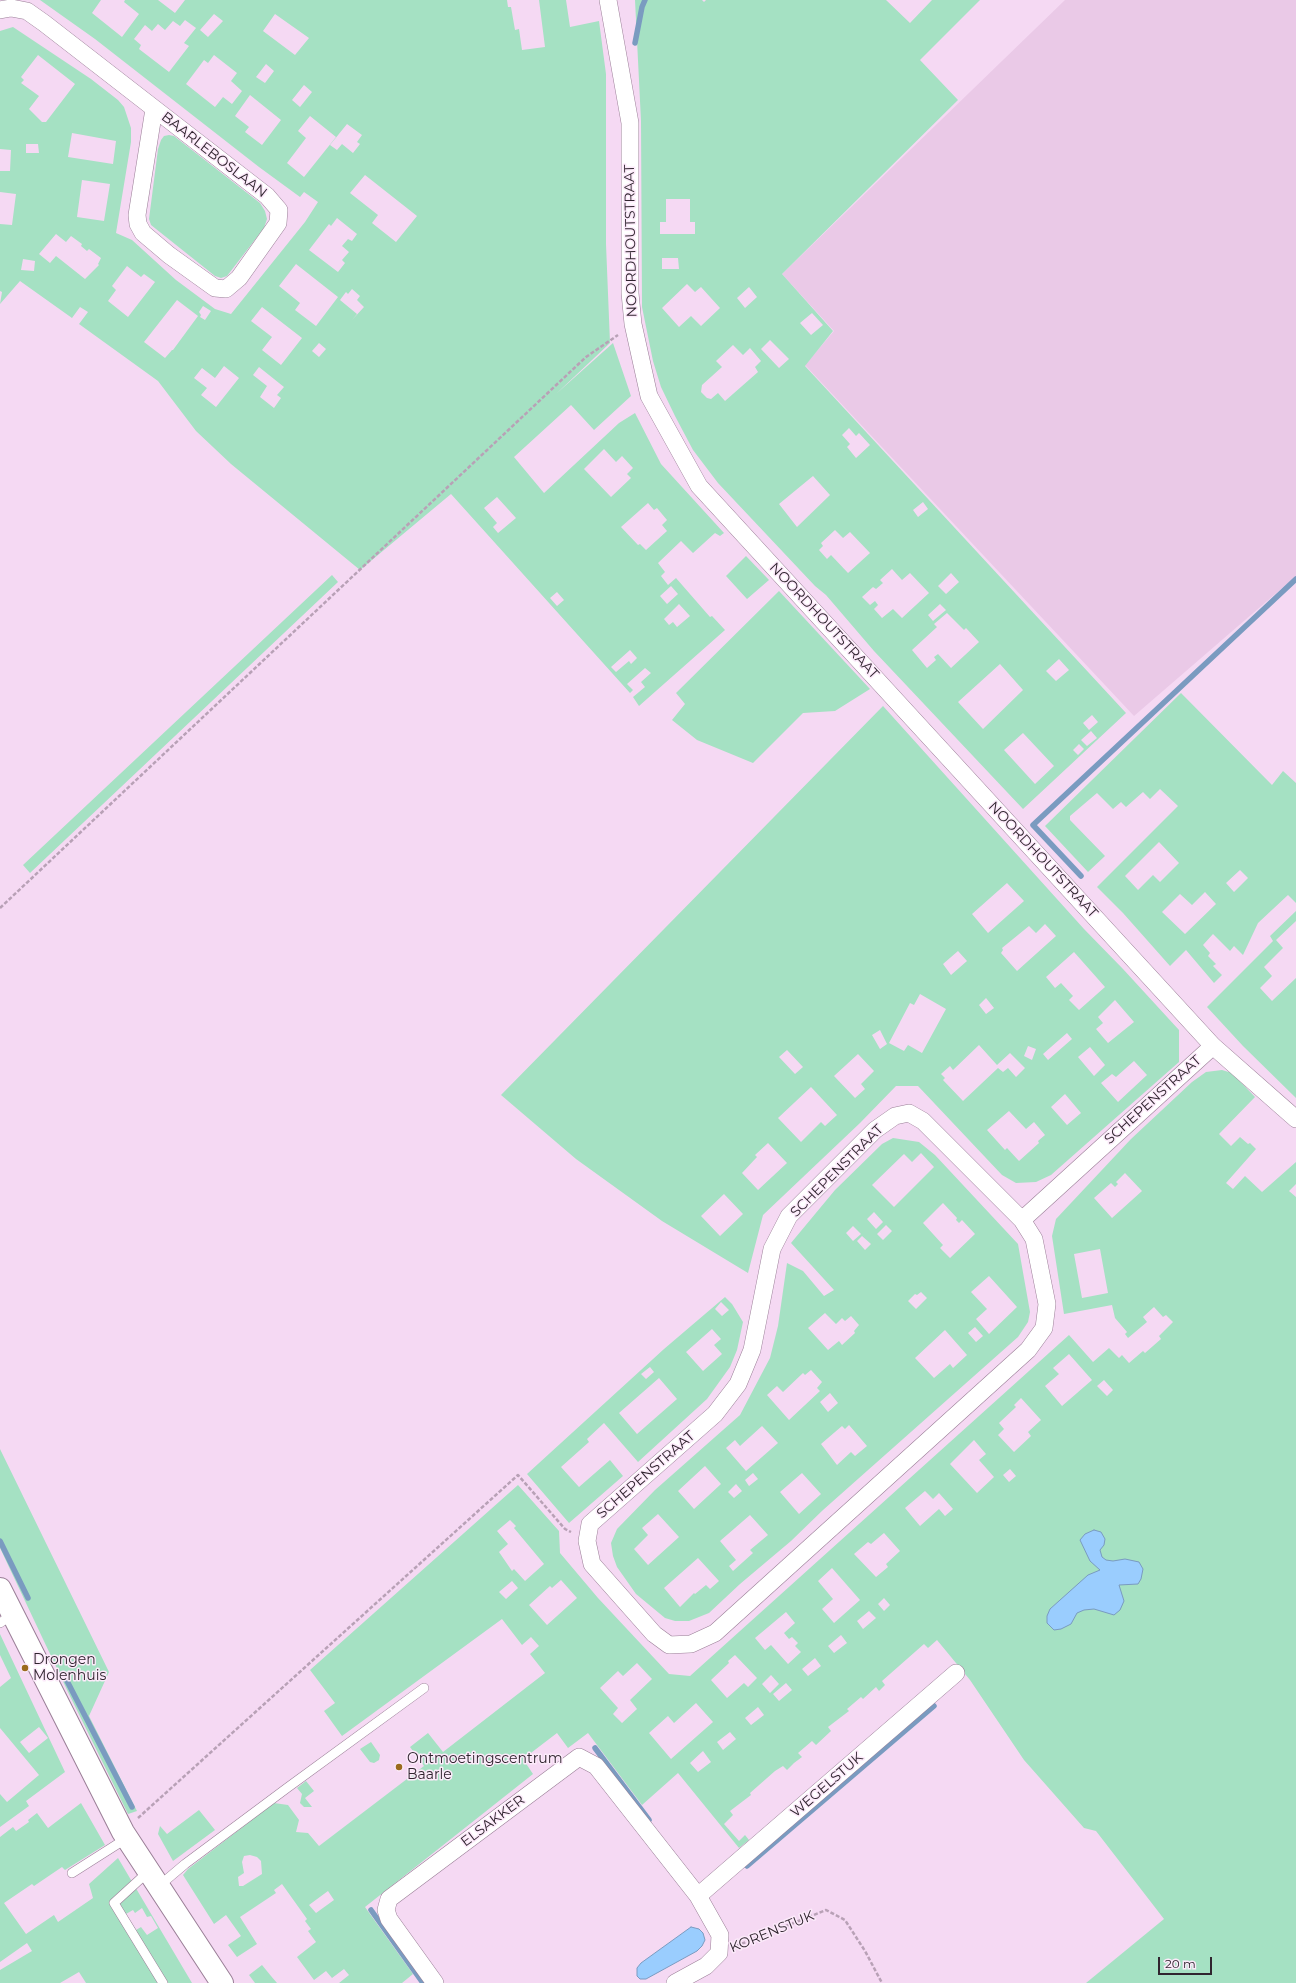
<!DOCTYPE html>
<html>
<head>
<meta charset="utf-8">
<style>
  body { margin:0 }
  #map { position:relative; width:1296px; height:1983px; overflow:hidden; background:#f5d9f3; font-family:Montserrat,sans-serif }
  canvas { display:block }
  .scale { position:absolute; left:1158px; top:1957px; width:54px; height:18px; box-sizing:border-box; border:2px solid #30252f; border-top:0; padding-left:5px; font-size:12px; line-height:14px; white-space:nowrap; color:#30252f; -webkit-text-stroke:3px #fceafa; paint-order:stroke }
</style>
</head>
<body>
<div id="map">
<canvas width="1296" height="1983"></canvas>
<div class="scale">20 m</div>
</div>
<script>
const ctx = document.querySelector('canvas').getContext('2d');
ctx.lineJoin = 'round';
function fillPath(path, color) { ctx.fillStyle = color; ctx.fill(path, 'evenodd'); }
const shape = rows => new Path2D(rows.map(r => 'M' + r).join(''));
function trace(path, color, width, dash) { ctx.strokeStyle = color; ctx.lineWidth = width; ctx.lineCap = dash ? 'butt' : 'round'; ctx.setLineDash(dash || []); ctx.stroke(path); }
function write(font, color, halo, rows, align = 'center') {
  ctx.font = font + ' Montserrat,sans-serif'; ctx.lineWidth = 3; ctx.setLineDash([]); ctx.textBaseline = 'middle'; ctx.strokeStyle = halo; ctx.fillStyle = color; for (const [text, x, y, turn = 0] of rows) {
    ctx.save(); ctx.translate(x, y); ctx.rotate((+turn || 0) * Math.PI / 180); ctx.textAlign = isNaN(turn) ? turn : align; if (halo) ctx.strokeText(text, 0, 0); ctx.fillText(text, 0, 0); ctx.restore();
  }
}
const built = shape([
  [1065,0,1296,0,1296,576,1134,716,805,365,834,331,782,274]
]);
const green = shape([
  [40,0,101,0,92,13,122,37,139,14,124,2,125,0,158,0,175,13,185,0,507,0,508,7,511,7,515,30,519,29,522,50,545,47,539,0,566,0,570,27,599,21,606,74,606,244,610,343,556,394,613,343,631,396,594,430,571,405,514,457,544,493,619,423,635,413,661,464,724,533,720,536,715,533,693,553,681,541,658,563,665,572,661,576,668,585,676,578,710,617,712,616,725,630,639,706,633,697,645,687,641,682,651,673,645,668,627,684,633,690,630,693,451,494,360,570,231,464,196,431,158,381,79,324,88,312,80,307,72,318,20,281,0,304,2,292,0,291,0,224,12,225,16,194,0,192,0,171,10,171,11,150,0,149,0,31,13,27,91,79,118,100,124,107,131,128,131,142,116,233,132,240,176,280,215,309,231,314,305,222,318,202,304,192,300,197,259,167,95,39],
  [214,14,223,21,208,37,200,30],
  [275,14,309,38,295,55,263,31],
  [185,20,196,28,184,43,189,46,169,72,139,49,141,45,134,39,145,25,152,31,158,24,165,30,173,21,180,26],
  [38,55,75,84,46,122,42,122,29,109,39,96,21,83,24,80,21,77],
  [214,55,237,73,231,81,242,91,232,104,223,97,215,107,186,84,204,60,208,63],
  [266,64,274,71,265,83,256,77],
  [304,85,312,92,300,107,292,100],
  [250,95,281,120,262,145,245,132,249,127,235,116],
  [310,116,336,137,304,177,287,163,306,138,298,131],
  [347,124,362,135,357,142,360,144,353,153,342,144,337,150,330,145],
  [72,133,116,141,113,164,68,157],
  [26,144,38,144,39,153,26,153],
  [365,175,417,216,396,242,372,223,378,215,350,193],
  [82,180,110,184,104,221,77,217],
  [337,218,357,234,352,241,348,239,342,246,349,252,342,260,345,263,338,272,309,250,329,224,331,226],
  [56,234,66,242,71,236,82,244,81,246,87,251,89,249,101,258,98,264,99,265,85,279,56,256,50,263,39,254],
  [23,259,35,261,34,271,21,270],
  [296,264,338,297,316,326,295,310,300,303,279,286],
  [127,266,141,277,144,274,155,282,128,317,108,301,116,290,112,286],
  [352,289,360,296,357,300,364,307,352,320,357,314,340,300,346,292,348,294],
  [177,300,198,316,173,350,172,350,165,358,144,342],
  [203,306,211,311,205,320,200,317,201,315,199,312],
  [262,307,302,338,281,365,262,350,272,337,251,321],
  [319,343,326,349,319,357,312,351],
  [224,366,239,378,216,407,201,395,207,388,194,378,202,368,215,378],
  [259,367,284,387,277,395,281,398,274,408,260,397,267,386,253,375],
  [604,449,616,462,622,456,633,468,627,474,631,478,611,497,584,469],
  [497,497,516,518,498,533,493,527,497,523,484,508],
  [648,503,654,510,657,508,667,520,662,525,667,531,646,550,640,544,638,545,621,527],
  [671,586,678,594,667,604,660,596],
  [557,592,564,600,557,606,550,598],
  [679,604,690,616,677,627,673,622,669,625,664,619],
  [630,650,637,658,631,664,629,661,616,672,611,667],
  [635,0,702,0,704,2,706,0,886,0,910,23,932,0,980,0,920,60,958,100,782,274,833,331,805,366,1126,713,1023,809,874,651,826,595,815,586,718,483,693,450,675,416,661,387,653,361,642,307,641,121],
  [666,199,690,199,690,222,695,222,695,234,660,234,660,222,666,222],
  [662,258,678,258,679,269,662,269],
  [687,284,695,292,701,287,720,308,701,326,691,316,679,327,662,308],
  [749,287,757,297,745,308,737,298],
  [812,313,823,325,811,335,800,323],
  [770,340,789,359,779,368,761,349],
  [733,345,743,355,750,348,761,361,755,367,758,372,725,401,718,393,711,399,707,398,701,392,702,385,722,367,716,361],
  [849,428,856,436,859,433,870,445,856,458,847,447,850,444,842,435],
  [813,476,830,495,797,527,779,504],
  [923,502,928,509,918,517,913,510],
  [835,530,843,538,850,532,870,553,848,573,831,555,827,559,819,550,823,546,821,543],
  [892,569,902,580,910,573,929,593,902,618,893,609,882,618,874,609,878,605,875,601,870,605,862,597,873,587,876,589,883,583,880,580],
  [951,573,959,582,946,594,938,586],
  [940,604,946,610,933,621,928,615],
  [947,613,964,630,966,628,979,642,951,668,938,654,934,657,936,660,927,668,912,650,937,627,934,624],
  [1059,659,1069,670,1056,681,1046,671],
  [1000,664,1023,690,983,729,958,702],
  [1092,715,1098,722,1089,730,1083,723],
  [1091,731,1097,738,1087,746,1081,740],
  [1023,733,1054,766,1035,784,1004,750],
  [1079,744,1084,749,1078,755,1073,750],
  [169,135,174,136,260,203,265,211,267,219,264,228,227,276,221,278,215,276,151,225,149,219,158,149,161,140,164,136],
  [746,556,769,580,747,599,726,576],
  [332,575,338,582,30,873,23,865],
  [779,591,870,689,835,711,803,713,753,763,697,740,672,720,685,704,676,693],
  [1181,693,1272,785,1283,771,1296,783,1296,903,1288,895,1258,923,1243,955,1234,946,1230,951,1213,934,1203,945,1210,953,1208,956,1216,964,1213,966,1222,975,1214,983,1186,950,1170,966,1123,913,1097,887,1178,806,1160,789,1150,799,1143,792,1126,807,1121,802,1113,809,1097,793,1070,816,1070,820,1105,856,1088,872,1045,826],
  [1159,842,1179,863,1160,882,1153,875,1138,890,1125,876],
  [1240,870,1248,878,1234,892,1226,883],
  [1205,892,1216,904,1185,934,1162,912,1180,894,1192,905],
  [883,706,1084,929,1123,969,1179,1030,1179,1062,1051,1175,1036,1182,1016,1183,1002,1175,918,1086,896,1086,860,1123,763,1215,748,1273,662,1221,576,1159,501,1095],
  [1007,883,1024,901,988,933,972,914],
  [1045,924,1056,936,1017,971,1001,953,1003,950,1002,948,1029,926,1036,933],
  [958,951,967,961,951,975,943,964],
  [1074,952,1105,987,1079,1010,1069,1000,1073,996,1061,983,1055,988,1046,977],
  [920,994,946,1009,922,1053,908,1045,904,1051,889,1043,910,1003,914,1005],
  [986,998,994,1008,986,1014,979,1005],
  [1115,1000,1134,1022,1108,1043,1096,1029,1103,1023,1098,1017],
  [880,1030,887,1044,880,1049,872,1035],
  [1067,1033,1072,1039,1048,1060,1043,1054],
  [979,1045,997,1065,1010,1053,1025,1068,1016,1077,1008,1068,1003,1072,998,1068,963,1101,943,1080,945,1078,941,1074,950,1066,953,1070],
  [1028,1046,1036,1049,1032,1060,1024,1056],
  [1090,1047,1105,1065,1094,1076,1078,1057],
  [787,1050,803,1067,795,1074,779,1057],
  [858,1054,874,1071,861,1084,865,1089,855,1098,834,1076],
  [1134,1061,1147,1075,1118,1102,1101,1083,1112,1074,1116,1077],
  [811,1087,837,1115,825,1126,821,1122,801,1142,778,1118],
  [1065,1094,1081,1113,1067,1125,1051,1107],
  [1009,1111,1026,1129,1034,1122,1045,1135,1038,1141,1039,1143,1019,1161,1007,1148,1005,1150,987,1130],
  [768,1143,787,1163,758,1190,742,1173,757,1157,755,1155],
  [724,1194,743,1214,720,1236,701,1216],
  [1296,911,1296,921,1276,940,1283,948,1264,967,1272,976,1260,988,1272,1001,1296,978,1296,1098,1243,1046,1207,1007,1273,941,1270,936],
  [1222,1070,1232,1073,1255,1097,1219,1134,1231,1146,1240,1137,1248,1144,1250,1143,1256,1149,1226,1183,1233,1189,1245,1176,1262,1192,1296,1162,1296,1184,1289,1191,1296,1197,1296,1983,1086,1983,1164,1919,1096,1831,1084,1828,1024,1760,970,1680,937,1640,928,1648,924,1644,882,1681,885,1685,879,1691,876,1687,863,1699,861,1697,847,1709,849,1711,828,1727,831,1731,816,1745,812,1741,798,1753,802,1757,794,1763,787,1770,783,1766,775,1771,750,1793,751,1795,730,1811,733,1815,724,1824,739,1841,745,1835,749,1840,739,1848,678,1773,642,1805,588,1733,568,1748,557,1733,523,1759,533,1774,365,1907,413,1974,402,1983,339,1983,349,1975,344,1969,332,1978,326,1971,314,1980,297,1957,316,1942,308,1931,311,1929,305,1921,307,1919,282,1884,274,1890,276,1893,240,1917,257,1944,237,1957,228,1945,241,1936,226,1915,214,1924,183,1875,188,1869,274,1803,288,1805,299,1820,296,1832,308,1833,319,1846,424,1766,410,1747,428,1733,443,1752,545,1673,530,1654,539,1646,531,1637,522,1645,502,1619,342,1736,324,1711,335,1703,310,1670,518,1485,559,1531,560,1553,598,1598,669,1674,690,1676,1069,1335,1093,1362,1109,1348,1119,1358,1122,1355,1129,1363,1143,1351,1145,1353,1161,1339,1159,1336,1173,1322,1166,1315,1163,1317,1154,1307,1143,1317,1147,1322,1128,1338,1125,1334,1127,1332,1115,1318,1112,1305,1064,1314,1052,1236,1056,1219,1131,1139,1192,1082,1206,1072],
  [1125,1173,1142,1191,1112,1218,1094,1198,1111,1183,1115,1187,1118,1184,1116,1182],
  [1100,1249,1108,1293,1082,1298,1074,1254],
  [1069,1354,1092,1380,1062,1406,1045,1386,1059,1374,1053,1368],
  [1104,1380,1113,1390,1107,1396,1097,1386],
  [1021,1398,1041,1420,1028,1432,1031,1436,1014,1452,998,1435,1004,1429,999,1423,1016,1407,1014,1405],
  [974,1440,986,1454,979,1460,994,1477,977,1493,950,1464],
  [1010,1469,1016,1476,1009,1482,1003,1475],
  [925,1491,933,1499,939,1493,953,1509,945,1516,939,1509,920,1526,905,1508],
  [510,1520,516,1526,514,1528,544,1564,525,1581,514,1569,512,1571,499,1552,508,1544,497,1531],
  [884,1533,900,1551,886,1564,888,1567,876,1577,854,1554,868,1542,871,1544],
  [832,1568,860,1600,834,1623,822,1609,833,1599,818,1581],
  [561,1580,577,1598,547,1625,529,1605,550,1586,552,1588],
  [512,1581,518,1588,506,1599,499,1592],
  [884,1598,890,1605,884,1611,878,1604],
  [869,1611,876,1618,863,1629,857,1621],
  [786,1612,795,1623,784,1633,789,1639,792,1637,798,1643,795,1646,801,1652,788,1664,771,1645,765,1650,755,1638],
  [841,1635,847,1643,834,1653,828,1646],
  [735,1655,757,1678,748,1687,744,1683,727,1698,711,1680,729,1663,728,1661],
  [815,1658,821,1666,808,1676,802,1669],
  [637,1663,652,1679,630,1700,637,1709,622,1723,613,1714,618,1708,600,1688,618,1671,623,1676],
  [771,1675,779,1684,770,1693,762,1684],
  [786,1683,792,1690,779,1701,773,1694],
  [696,1703,713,1722,671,1759,649,1733,668,1716,674,1723],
  [758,1707,764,1715,751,1725,745,1718],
  [730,1732,736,1739,723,1750,717,1742],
  [703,1751,711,1762,698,1772,690,1763],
  [250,1855,257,1857,261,1861,262,1874,243,1886,239,1886,238,1877,244,1873,242,1862,244,1856],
  [328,1891,334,1900,316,1913,309,1905],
  [893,1138,919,1142,935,1155,1018,1244,1030,1312,1028,1322,1018,1337,823,1510,791,1541,740,1584,709,1613,689,1621,675,1621,665,1618,636,1594,617,1567,613,1556,611,1543,617,1529,655,1490,740,1415,770,1358,778,1326,787,1263,803,1271,824,1296,834,1290,791,1243,835,1190,882,1144],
  [921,1153,934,1167,894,1207,872,1185,904,1154,912,1162],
  [943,1203,957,1218,956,1220,959,1223,962,1220,975,1234,950,1258,940,1248,943,1245,923,1223],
  [874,1212,883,1222,876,1229,867,1219],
  [886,1225,892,1231,883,1240,877,1234],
  [853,1226,861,1234,853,1241,846,1233],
  [862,1236,871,1244,865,1250,857,1241],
  [989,1276,1017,1307,989,1334,976,1319,987,1309,971,1292],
  [921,1292,927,1298,916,1309,908,1301,915,1294,917,1295],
  [825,1313,836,1324,842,1318,845,1321,851,1316,859,1325,854,1331,855,1333,842,1345,839,1341,828,1350,808,1328],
  [975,1327,983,1336,976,1342,968,1333],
  [945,1330,967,1355,953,1368,950,1364,934,1378,915,1358],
  [811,1370,822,1382,817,1388,820,1391,789,1420,767,1395,777,1386,783,1392,803,1373,805,1375],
  [830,1393,838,1403,828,1412,820,1402],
  [849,1425,867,1446,855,1456,851,1452,837,1465,821,1444,842,1426,845,1429],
  [762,1426,778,1443,746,1471,726,1448,735,1440,740,1446],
  [705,1466,721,1484,694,1509,678,1491],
  [753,1473,758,1479,749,1486,745,1480],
  [802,1473,821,1494,799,1514,780,1492],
  [736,1484,742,1491,734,1498,728,1492],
  [658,1514,679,1537,648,1565,634,1549,648,1535,642,1528],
  [750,1515,768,1535,750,1550,753,1553,733,1571,729,1566,736,1560,720,1541],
  [698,1558,719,1581,710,1589,706,1585,695,1594,694,1593,680,1607,664,1588],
  [725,1297,732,1304,743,1322,737,1350,730,1367,707,1399,638,1462,604,1423,587,1439,589,1442,561,1467,579,1487,610,1460,623,1476,569,1523,527,1474,664,1349],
  [721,1302,729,1310,722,1316,715,1309],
  [712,1329,721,1339,714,1345,722,1354,703,1371,686,1352],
  [650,1367,654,1372,646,1379,641,1374],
  [659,1378,677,1399,637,1434,619,1413],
  [0,1449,109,1672,89,1716,137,1811,128,1814,68,1692,0,1548],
  [0,1634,65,1772,26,1801,29,1806,0,1827,0,1794,7,1802,39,1775,0,1728,0,1687,11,1678,0,1655],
  [39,1727,48,1738,29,1753,20,1742],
  [371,1742,380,1755,379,1760,374,1763,370,1762,360,1749],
  [306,1781,314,1791,305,1798,312,1807,304,1807,300,1803,302,1794,297,1788],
  [81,1803,105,1845,65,1870,62,1867,34,1886,32,1884,4,1903,26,1934,54,1915,58,1922,93,1898,89,1884,118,1858,192,1983,86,1983,79,1972,60,1983,0,1983,0,1970,32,1951,27,1943,0,1962,0,1837,13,1827,16,1831,29,1822,28,1820,37,1813,48,1828],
  [142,1908,147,1917,151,1916,158,1928,147,1935,141,1927,136,1930,126,1914,133,1910,135,1913],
  [199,1810,215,1830,173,1861,158,1834,160,1826,167,1834],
  [262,1965,271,1976,277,1983,255,1983,249,1975]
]);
const water = shape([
  [1094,1530,1101,1532,1105,1539,1104,1545,1100,1550,1102,1557,1106,1560,1113,1561,1125,1559,1139,1562,1143,1569,1141,1579,1138,1584,1119,1585,1124,1601,1120,1610,1114,1615,1094,1609,1084,1610,1077,1613,1071,1624,1061,1629,1054,1630,1047,1623,1047,1616,1050,1609,1088,1575,1100,1570,1090,1561,1080,1540,1085,1534,1094,1530],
  [691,1927,699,1929,703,1933,705,1940,702,1946,697,1951,646,1979,640,1979,637,1976,637,1968,641,1963,691,1927]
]);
const stream = shape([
  [635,43,642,7,645,0],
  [1081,876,1033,825,1296,579],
  [0,1541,28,1598],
  [66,1679,132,1807],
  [595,1748,649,1820],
  [747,1866,934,1706],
  [371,1910,423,1983]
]);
const path = shape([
  [0,908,586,357,618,335],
  [138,1818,518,1475,565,1529,571,1532],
  [736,1946,826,1910,845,1920,865,1951,882,1983]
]);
const lane = shape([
  [0,1623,13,1614],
  [149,1871,114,1903,163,1983],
  [72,1873,127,1838],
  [159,1886,185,1864,287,1788,424,1688]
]);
const street = shape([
  [608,0,630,123,630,293,633,324,649,396,699,486,1213,1046,1296,1119],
  [0,10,11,8,27,11,44,23,267,196,279,210,278,223,239,278,226,289,215,288,169,255,143,233,138,224,137,215,154,109],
  [1022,1220,923,1121,909,1113,895,1116,875,1130,789,1216,772,1249,752,1350,738,1384,715,1414,590,1524,587,1541,592,1564,654,1634,669,1645,691,1644,715,1633,1028,1350,1044,1328,1047,1304,1034,1239,1022,1220,1213,1046],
  [698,1896,956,1673],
  [435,1983,389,1919,386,1910,389,1899,579,1757,596,1766,698,1896,720,1935,719,1953,706,1966,675,1983]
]);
const secondary = shape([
  [0,1589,123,1832,222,1983]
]);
const markers = [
  [25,1668,4,"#9a6a1c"],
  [399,1767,4,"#9a6a1c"]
];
const streetNames = [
  ["BAARLEBOSLAAN",214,155,38],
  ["NOORDHOUTSTRAAT",631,241,-91],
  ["NOORDHOUTSTRAAT",824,621,47],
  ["NOORDHOUTSTRAAT",1043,860,47],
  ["SCHEPENSTRAAT",1153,1100,-42],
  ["SCHEPENSTRAAT",837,1171,-45],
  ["SCHEPENSTRAAT",646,1475,-41],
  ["WEGELSTUK",827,1785,-41],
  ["ELSAKKER",493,1821,-37],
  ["KORENSTUK",772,1932,-22]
];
const poiNames = [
  ["Drongen",33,1660],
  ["Molenhuis",33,1676],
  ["Ontmoetingscentrum",407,1759],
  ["Baarle",407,1775]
];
fillPath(built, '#eac9e7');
fillPath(green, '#a5e1c3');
fillPath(water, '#9acdfe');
trace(water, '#7a9bc0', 1);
trace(stream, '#7a9bc0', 5.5);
trace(lane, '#9a7f97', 10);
trace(street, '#9a7f97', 18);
trace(secondary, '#9a7f97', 24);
trace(path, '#b8a1b6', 2.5, [4, 2]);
trace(lane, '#fff', 9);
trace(street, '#fff', 17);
trace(secondary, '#fff', 22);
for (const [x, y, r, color] of markers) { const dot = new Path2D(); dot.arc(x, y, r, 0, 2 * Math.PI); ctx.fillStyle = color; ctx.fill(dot); trace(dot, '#fceafa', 1.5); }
write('14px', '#30252f', '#fceafa', streetNames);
write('14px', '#30252f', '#fceafa', poiNames, 'left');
</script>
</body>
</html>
